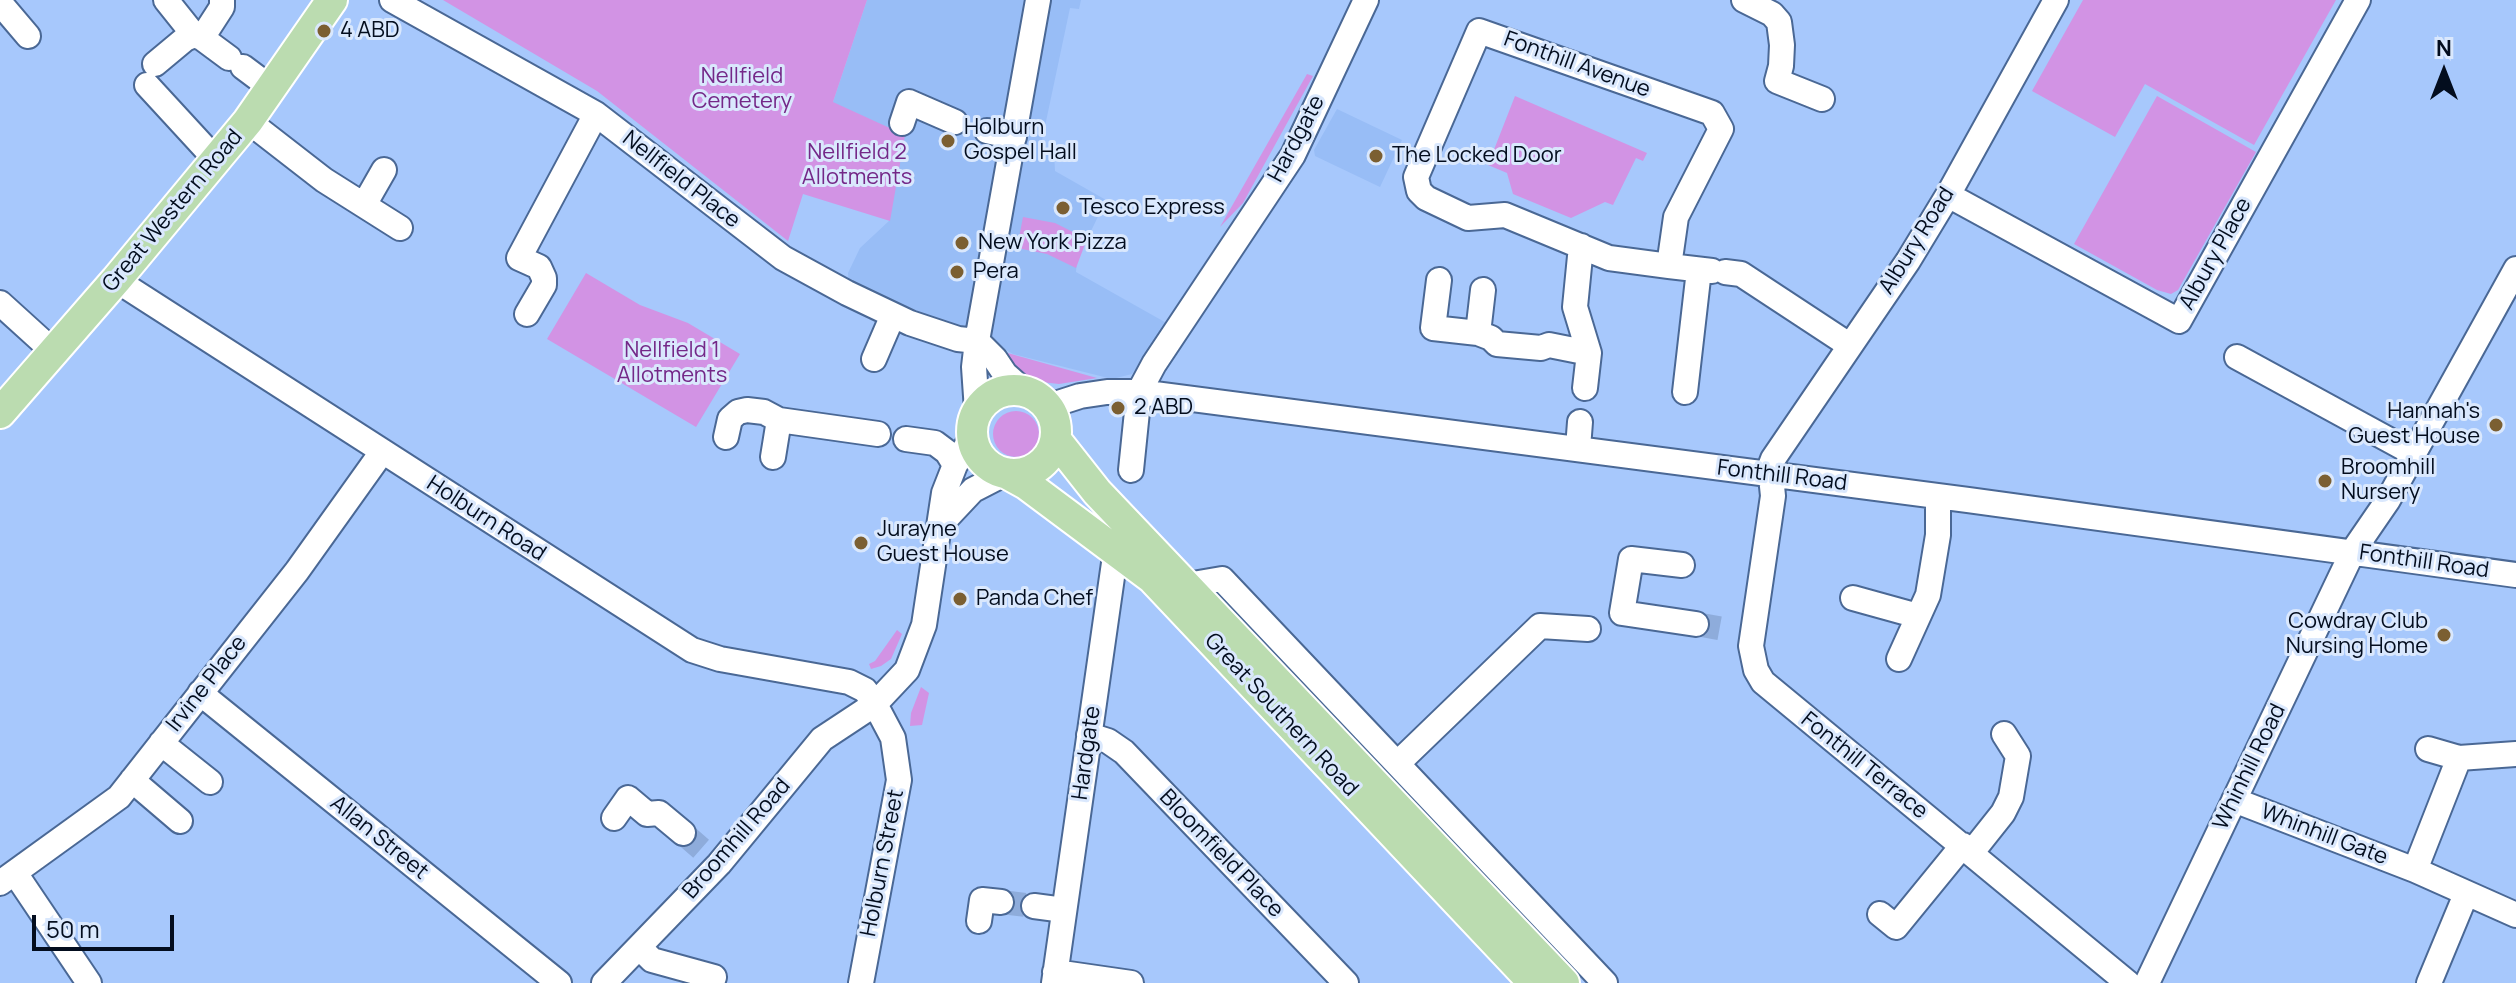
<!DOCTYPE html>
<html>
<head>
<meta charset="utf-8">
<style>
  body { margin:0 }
  #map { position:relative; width:2516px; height:983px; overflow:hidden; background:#a7c8fc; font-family:Manrope,sans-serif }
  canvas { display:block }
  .north { position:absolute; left:2404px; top:32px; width:80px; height:80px; -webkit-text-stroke:6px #dae8fd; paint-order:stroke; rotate:0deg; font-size:22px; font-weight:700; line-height:32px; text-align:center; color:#030d1e }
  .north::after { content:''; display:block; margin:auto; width:28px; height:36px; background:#030d1e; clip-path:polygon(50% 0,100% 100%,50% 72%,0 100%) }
  .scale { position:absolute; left:32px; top:915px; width:142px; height:36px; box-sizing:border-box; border:4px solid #030d1e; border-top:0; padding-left:10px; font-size:24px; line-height:28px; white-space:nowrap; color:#030d1e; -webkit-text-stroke:6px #dae8fd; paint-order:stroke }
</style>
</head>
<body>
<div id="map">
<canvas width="2516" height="983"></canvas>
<div class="north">N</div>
<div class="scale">50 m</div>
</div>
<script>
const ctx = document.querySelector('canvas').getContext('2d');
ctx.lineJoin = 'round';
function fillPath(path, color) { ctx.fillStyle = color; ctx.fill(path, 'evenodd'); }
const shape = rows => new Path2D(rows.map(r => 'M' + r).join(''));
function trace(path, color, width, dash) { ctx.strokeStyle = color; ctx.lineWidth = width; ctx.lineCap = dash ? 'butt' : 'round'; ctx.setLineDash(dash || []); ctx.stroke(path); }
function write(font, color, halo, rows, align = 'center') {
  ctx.font = font + ' Manrope,sans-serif'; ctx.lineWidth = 6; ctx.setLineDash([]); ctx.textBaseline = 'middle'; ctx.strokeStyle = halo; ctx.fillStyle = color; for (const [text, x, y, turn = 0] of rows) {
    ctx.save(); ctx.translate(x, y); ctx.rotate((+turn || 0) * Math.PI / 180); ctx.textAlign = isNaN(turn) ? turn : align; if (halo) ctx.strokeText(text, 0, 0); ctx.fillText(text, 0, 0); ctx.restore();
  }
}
const built = shape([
  [867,0,1081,0,1079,9,1070,8,1041,145,1054,151,1055,171,1106,200,1077,260,1076,272,1170,325,1132,374,1112,379,1013,354,1004,349,996,340,959,331,849,286,848,273,860,248,890,220,833,102],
  [1337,109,1402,140,1380,187,1315,156,1314,150]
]);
const green = shape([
  [443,0,867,0,833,102,905,135,890,221,803,194,788,241,597,91],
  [2083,0,2336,0,2254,145,2145,84,2115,137,2032,91],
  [1307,74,1313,76,1243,203,1220,227],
  [1515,96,1647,153,1643,161,1636,158,1613,205,1605,202,1571,218,1513,194,1507,173,1488,165],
  [2157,96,2256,152,2178,290,2171,294,2157,290,2074,244],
  [1023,217,1055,223,1087,239,1076,268,1047,254,1017,248],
  [586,273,640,305,688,323,740,354,696,427,547,339],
  [1004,352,1097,378,1059,384,1041,382,1025,376,1014,367],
  '993 434a23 23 0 1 1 46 0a23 23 0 1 1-46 0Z',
  [897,630,902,634,891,659,881,666,871,669,869,664,875,661],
  [921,687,929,693,922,725,910,726,911,713]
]);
const minorTunnel = shape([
  [1696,624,1729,630],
  [683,833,706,853],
  [1001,902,1034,906]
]);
const minor = shape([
  [166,0,194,35],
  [222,0,222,7,202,38,229,58],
  [392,0,596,114,783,258,847,293,910,323,958,339,977,341],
  [1744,0,1772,14,1779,22,1782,45,1781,66,1777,81,1822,99],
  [2056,0,1948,195,1908,261,1773,459,1770,467,1773,496,1751,646,1756,670,1763,682,2128,983],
  [0,3,28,36],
  [155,64,185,39,194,35,202,38],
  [243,67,271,88],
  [147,85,216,160],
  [248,121,324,180,400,228],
  [902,123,909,102,955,122],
  [987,131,1014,137],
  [1948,195,2179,321,2358,0],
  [364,205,384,170],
  [1581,246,1575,307,1589,353,1585,388],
  [1669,266,1676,217,1721,129,1712,113,1479,31,1416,177,1419,191,1426,198,1468,218,1505,215,1609,258,1669,266,1712,271],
  [1725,272,1741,274,1849,345],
  [116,280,692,650,720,659,849,682,865,690,875,704,893,738,899,780,861,983],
  [1439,280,1433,328,1478,333,1491,338,1497,344,1541,348,1549,345,1589,353],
  [0,303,54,352],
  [527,314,544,285,544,278,539,267,519,258,596,114],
  [1478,333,1483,290],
  [977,341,995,359,1005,374,1023,390],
  [2237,357,2413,453],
  [874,359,893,315],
  [1685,392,1699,270],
  [1049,406,1080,396,1107,392,1139,392,1968,500,2516,575],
  [977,411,974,367,977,341,1038,0],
  [726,437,730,419,738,412,747,410,764,412,779,420,878,434],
  [906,439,935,443,947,452,955,465],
  [1578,448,1580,422],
  [773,457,779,420],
  [1131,470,1139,392,1154,364,1293,155,1366,0],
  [941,524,973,490,1006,473],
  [1682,565,1631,559,1622,613,1696,624],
  [1187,585,1222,579,1605,983],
  [1853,598,1918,616],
  [1899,659,1928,595,1938,535,1938,496],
  [200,693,559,983],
  [1089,735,1108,741,1124,752,1346,983],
  [161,743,210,782],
  [2428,749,2459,758,2516,754],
  [1398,763,1540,626,1588,629],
  [132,780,180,821],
  [2234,800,2415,870,2516,915],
  [614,818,628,798,647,814,659,813,683,833],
  [1972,852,2003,813,2011,797,2018,756,2004,734],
  [2415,870,2459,758],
  [15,873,89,983],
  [0,883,119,797,297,571,382,452],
  [1034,906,1064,910],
  [1880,914,1896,927,1963,845],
  [979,921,982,900,1001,902],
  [640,948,652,960,714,977,712,983],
  [1055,972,1131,983],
  [604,983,719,864,822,739,875,704,907,670,924,625,944,493,955,465,972,437],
  [1054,983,1116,549,1122,538],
  [2147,983,2353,551,2388,500,2516,269],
  [2429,983,2466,894]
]);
const major = shape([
  '972 432a42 42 0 1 1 84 0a42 42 0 1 1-84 0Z',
  [0,413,116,280,248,121,332,0],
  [1056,440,1097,492,1564,983],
  [1006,473,1026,484,1152,578,1534,983]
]);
const markers = [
  [324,31,8,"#7b5f32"],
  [948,141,8,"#7b5f32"],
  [1376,156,8,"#7b5f32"],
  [1063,208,8,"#7b5f32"],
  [962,243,8,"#7b5f32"],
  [957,272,8,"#7b5f32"],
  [1118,408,8,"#7b5f32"],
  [2496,425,8,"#7b5f32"],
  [2325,481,8,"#7b5f32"],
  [861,543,8,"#7b5f32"],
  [960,599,8,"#7b5f32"],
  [2444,635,8,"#7b5f32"]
];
const poiNames = [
  ["4 ABD",340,31],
  ["Holburn",964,128],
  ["Gospel Hall",964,153],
  ["The Locked Door",1392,156],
  ["Tesco Express",1079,208],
  ["New York Pizza",978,243],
  ["Pera",973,272],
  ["2 ABD",1134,408],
  ["Hannah's",2480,412,"right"],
  ["Guest House",2480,437,"right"],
  ["Broomhill",2341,468],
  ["Nursery",2341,493],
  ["Jurayne",877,530],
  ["Guest House",877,555],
  ["Panda Chef",976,599],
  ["Cowdray Club",2428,622,"right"],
  ["Nursing Home",2428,647,"right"]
];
const streetNames = [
  ["Fonthill Avenue",1577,65,20],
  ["Hardgate",1297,139,-62],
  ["Nellfield Place",681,180,38],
  ["Great Western Road",173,211,-50],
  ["Albury Road",1917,241,-58],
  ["Albury Place",2216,254,-61],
  ["Fonthill Road",1782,476,7],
  ["Holburn Road",486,519,33],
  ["Fonthill Road",2424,562,8],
  ["Irvine Place",207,684,-52],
  ["Great Southern Road",1281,715,47],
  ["Hardgate",1087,753,-82],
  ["Fonthill Terrace",1864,766,39],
  ["Whinhill Road",2250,767,-64],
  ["Whinhill Gate",2324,835,21],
  ["Allan Street",379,838,39],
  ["Broomhill Road",737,839,-49],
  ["Bloomfield Place",1221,854,46],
  ["Holburn Street",883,863,-79]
];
const parkNames = [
  ["Nellfield",742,77],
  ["Cemetery",742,102],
  ["Nellfield 2",857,153],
  ["Allotments",857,178],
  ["Nellfield 1",672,351],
  ["Allotments",672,376]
];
fillPath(built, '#98bdf6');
fillPath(green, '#d293e4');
trace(minorTunnel, '#8eacdb', 24, [24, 12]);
trace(minor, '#4a6895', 28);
trace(major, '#fff', 34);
trace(minor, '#fff', 24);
trace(major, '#bbdcb0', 30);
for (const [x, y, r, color] of markers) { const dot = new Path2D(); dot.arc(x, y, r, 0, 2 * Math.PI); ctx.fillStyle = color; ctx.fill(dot); trace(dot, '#dae8fd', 3); }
write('22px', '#030d1e', '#dae8fd', poiNames, 'left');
write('22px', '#030d1e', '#dae8fd', streetNames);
write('22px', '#742888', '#dae8fd', parkNames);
</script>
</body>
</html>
